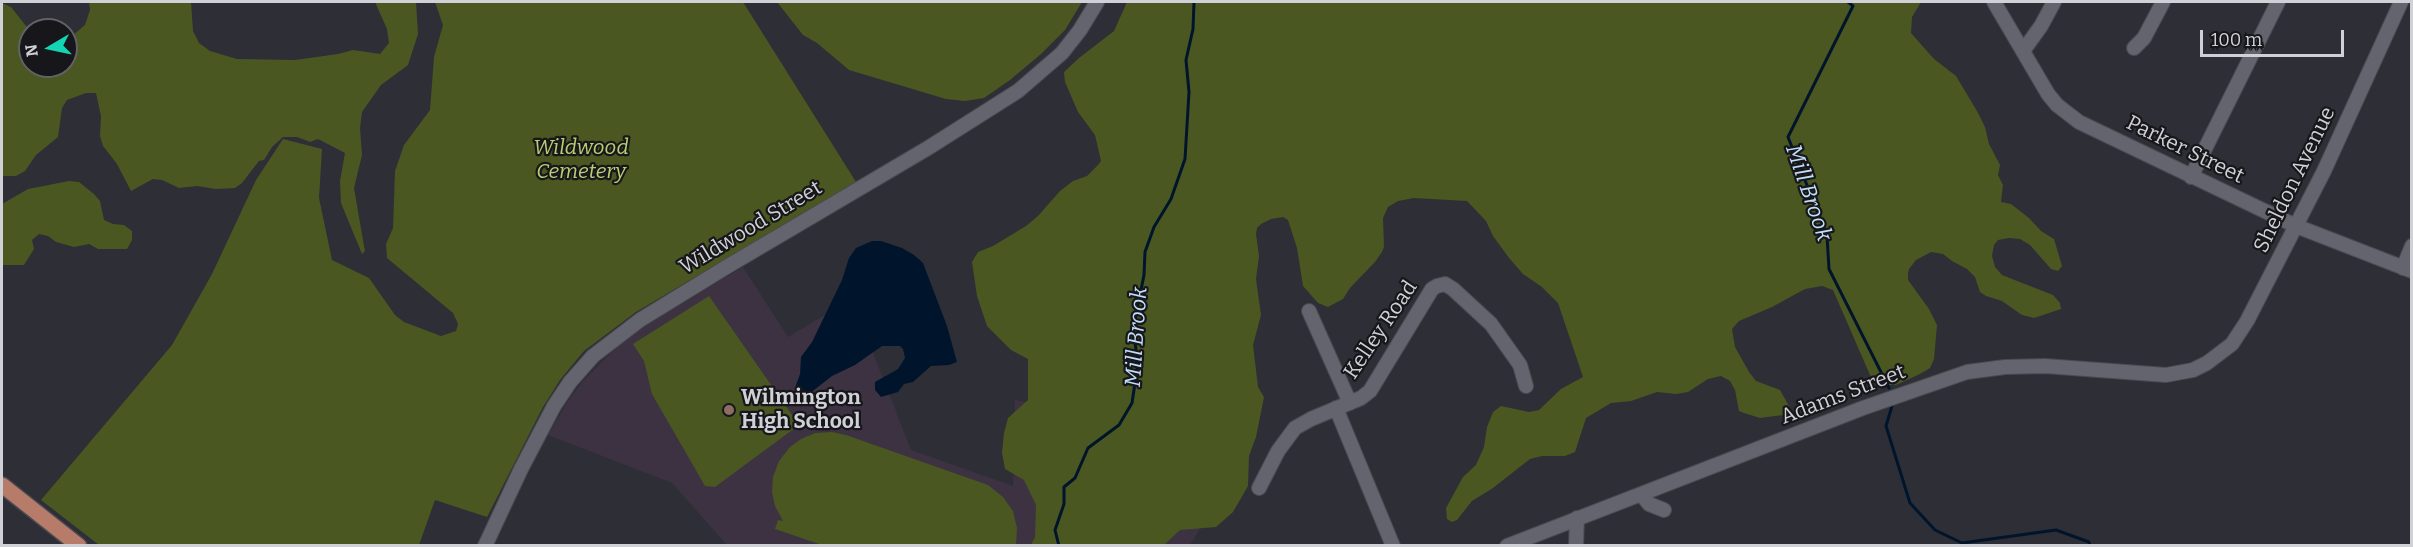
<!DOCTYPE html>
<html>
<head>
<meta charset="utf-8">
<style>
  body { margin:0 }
  #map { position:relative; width:2413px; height:547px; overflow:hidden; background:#2e2e36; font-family:Bitter,serif }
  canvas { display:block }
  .frame { position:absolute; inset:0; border:3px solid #d0d1d6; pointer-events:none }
  .north { position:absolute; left:18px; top:18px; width:60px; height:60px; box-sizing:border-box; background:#17171b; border:2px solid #616166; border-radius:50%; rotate:261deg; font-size:16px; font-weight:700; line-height:24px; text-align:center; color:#d0d1d6 }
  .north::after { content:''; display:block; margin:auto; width:21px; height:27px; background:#14d5b3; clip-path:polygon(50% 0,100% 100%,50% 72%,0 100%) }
  .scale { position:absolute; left:2200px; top:30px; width:144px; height:27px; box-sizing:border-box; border:3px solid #d0d1d6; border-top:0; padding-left:8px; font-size:18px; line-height:21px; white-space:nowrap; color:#d0d1d6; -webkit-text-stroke:4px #17171b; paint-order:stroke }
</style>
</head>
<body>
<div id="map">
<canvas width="2413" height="547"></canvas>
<div class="frame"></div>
<div class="north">N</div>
<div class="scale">100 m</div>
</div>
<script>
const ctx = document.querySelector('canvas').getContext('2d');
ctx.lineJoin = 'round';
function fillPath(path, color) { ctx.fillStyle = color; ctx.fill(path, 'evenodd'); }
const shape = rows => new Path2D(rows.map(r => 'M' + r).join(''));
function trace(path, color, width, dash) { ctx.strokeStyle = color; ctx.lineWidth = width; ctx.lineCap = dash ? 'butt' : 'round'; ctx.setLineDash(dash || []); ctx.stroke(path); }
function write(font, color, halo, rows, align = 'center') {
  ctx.font = font + ' Bitter,serif'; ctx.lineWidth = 4.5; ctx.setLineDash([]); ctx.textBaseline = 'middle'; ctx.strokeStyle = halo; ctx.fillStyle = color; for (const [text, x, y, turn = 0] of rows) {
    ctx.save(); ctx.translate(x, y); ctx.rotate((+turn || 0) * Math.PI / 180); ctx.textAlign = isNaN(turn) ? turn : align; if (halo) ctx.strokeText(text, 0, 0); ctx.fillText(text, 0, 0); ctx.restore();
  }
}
const education = shape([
  [743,267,788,337,852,299,911,450,1013,486,1015,400,1045,406,1222,493,1190,545,727,545,672,483,548,435,568,401,584,380,617,347,648,324]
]);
const green = shape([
  [89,2,191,2,193,31,199,43,210,51,237,59,295,60,338,54,353,50,380,54,389,43,387,29,375,2,416,2,418,34,408,65,381,85,362,112,360,128,362,155,354,188,364,246,365,251,362,254,341,203,340,181,345,153,318,139,310,142,297,137,283,137,272,147,264,160,259,161,242,183,235,188,216,189,197,186,179,188,162,180,153,179,131,191,117,164,103,146,100,136,101,116,96,93,86,93,67,100,62,108,58,137,36,155,25,171,16,176,2,176,2,3,11,7,30,31,30,66,66,66,66,41,85,25,90,10],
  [435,2,743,2,856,182,636,312,584,351,560,380,543,407,487,517,435,500,419,545,99,545,41,500,172,345,212,274,256,180,283,139,322,149,319,198,332,260,369,278,395,315,404,322,441,336,456,331,458,324,453,313,387,258,386,244,393,228,395,171,404,145,430,110,434,57,443,25],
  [777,2,1082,2,1065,30,1041,54,1010,80,984,98,965,101,946,99,849,70,817,43,803,35],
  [1127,2,1921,2,1912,17,1911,33,1934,59,1956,76,1977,111,1985,127,1989,144,2000,165,1998,175,2003,185,2001,202,2011,204,2029,218,2041,231,2054,239,2062,266,2058,271,2051,269,2030,245,2020,239,2009,238,1998,240,1994,245,1992,256,1995,267,2002,275,2053,295,2060,303,2061,309,2034,318,2022,315,2002,301,1986,296,1980,292,1975,277,1967,269,1952,261,1943,254,1931,252,1916,260,1909,269,1908,274,1908,280,1929,309,1937,325,1934,359,1930,368,1920,374,1896,385,1890,385,1879,382,1870,375,1833,290,1822,286,1805,289,1772,307,1739,321,1732,329,1735,347,1749,372,1756,381,1780,390,1789,406,1788,411,1783,415,1760,418,1744,413,1739,411,1735,390,1730,381,1721,376,1708,379,1688,392,1676,394,1657,392,1631,401,1611,403,1586,418,1575,452,1565,456,1542,456,1530,459,1493,488,1472,501,1457,520,1452,522,1447,519,1446,508,1463,477,1476,465,1484,447,1487,427,1493,412,1501,406,1529,412,1539,410,1561,389,1583,377,1558,303,1542,287,1523,274,1509,258,1493,236,1486,221,1467,201,1414,198,1398,201,1388,207,1383,218,1384,247,1382,252,1375,262,1350,288,1343,299,1328,307,1318,303,1303,286,1297,248,1288,220,1283,217,1271,219,1261,224,1257,228,1256,234,1259,256,1256,279,1261,315,1253,345,1258,387,1264,397,1256,437,1249,456,1248,486,1233,512,1216,527,1180,530,1164,545,1031,545,1035,537,1036,505,1024,480,1005,469,1002,453,1004,433,1008,418,1028,400,1028,359,1011,350,987,326,977,296,972,262,978,252,993,246,1026,226,1038,216,1060,191,1073,181,1087,176,1098,165,1101,161,1095,135,1078,112,1065,82,1064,72,1079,58,1114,31],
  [69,181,79,182,94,194,100,201,104,220,113,224,124,225,132,231,132,240,127,249,98,249,89,244,74,247,56,242,48,236,39,234,32,240,34,249,24,265,2,265,2,204,28,189],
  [709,296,799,425,715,487,705,486,652,394,644,361,633,344],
  [832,432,846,435,988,485,1003,497,1013,511,1017,528,1016,545,822,545,775,529,778,520,783,521,775,506,772,492,773,477,779,461,790,447,801,439,815,433]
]);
const water = shape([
  [872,241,881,241,902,248,914,255,923,263,947,326,957,362,949,365,931,366,913,382,904,384,898,392,881,397,875,390,875,382,898,369,905,358,903,349,900,346,882,346,855,365,832,376,809,394,800,395,795,388,800,374,801,357,812,342,842,280,849,258,856,248]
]);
const stream = shape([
  [1848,2,1853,6,1788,137,1827,236,1829,269,1889,388],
  [1892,406,1886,426,1910,503,1935,530,1962,543,2056,530,2089,542,2090,546],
  [1059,546,1055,530,1064,504,1064,487,1075,478,1088,448,1119,425,1132,403,1138,363,1133,330,1144,275,1145,252,1154,227,1171,199,1185,159,1189,92,1186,60,1193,29,1194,2]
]);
const minor = shape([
  [1994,2,2048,94,2057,105,2079,122,2296,226,2412,271],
  [2134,48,2144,38,2163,2],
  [2023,51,2041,26,2054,2],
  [2191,177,2278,2],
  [2403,268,2412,246],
  [1309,311,1350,403],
  [1336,408,1393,546],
  [1259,488,1278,451,1295,428,1311,419,1361,398,1370,391,1432,289,1437,286,1445,284,1453,289,1491,324,1520,365,1526,386],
  [1641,494,1649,504,1664,510],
  [485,546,521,469,554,406,570,382,593,356,640,320,728,266,928,148,1018,91,1062,53,1080,30,1097,2],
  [1507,546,1863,408,1967,372,2005,367,2045,366,2166,375,2193,370,2207,363,2232,344,2247,321,2324,171,2401,2],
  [1576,546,1577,518]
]);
const major = shape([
  [2,485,79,546]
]);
const markers = [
  [729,410,6,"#8d6e63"]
];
const parkNames = [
  ["Wildwood",581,148],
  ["Cemetery",581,172]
];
const streetNames = [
  ["Parker Street",2185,150,26],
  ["Sheldon Avenue",2295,180,-64],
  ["Wildwood Street",751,228,-31],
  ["Kelley Road",1381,330,-56],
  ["Adams Street",1843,395,-21]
];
const poiNames = [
  ["Wilmington",741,398],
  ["High School",741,422]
];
const waterNames = [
  ["Mill Brook",1808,193,71],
  ["Mill Brook",1137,337,-86]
];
fillPath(education, '#3d3242');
fillPath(green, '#4a5721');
fillPath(water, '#00152b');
trace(stream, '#00152b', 3);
trace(minor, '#4a4a52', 16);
trace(major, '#4a4a52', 18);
trace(minor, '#63646d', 14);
trace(major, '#b67b69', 15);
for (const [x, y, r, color] of markers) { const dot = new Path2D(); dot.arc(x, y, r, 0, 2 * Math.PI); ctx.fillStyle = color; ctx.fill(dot); trace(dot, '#17171b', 2); }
write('italic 21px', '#b7ce71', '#17171b', parkNames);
write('21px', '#d0d1d6', '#17171b', streetNames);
write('bold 21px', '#d0d1d6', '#17171b', poiNames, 'left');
write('italic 22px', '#c1def9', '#17171b', waterNames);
</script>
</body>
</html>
